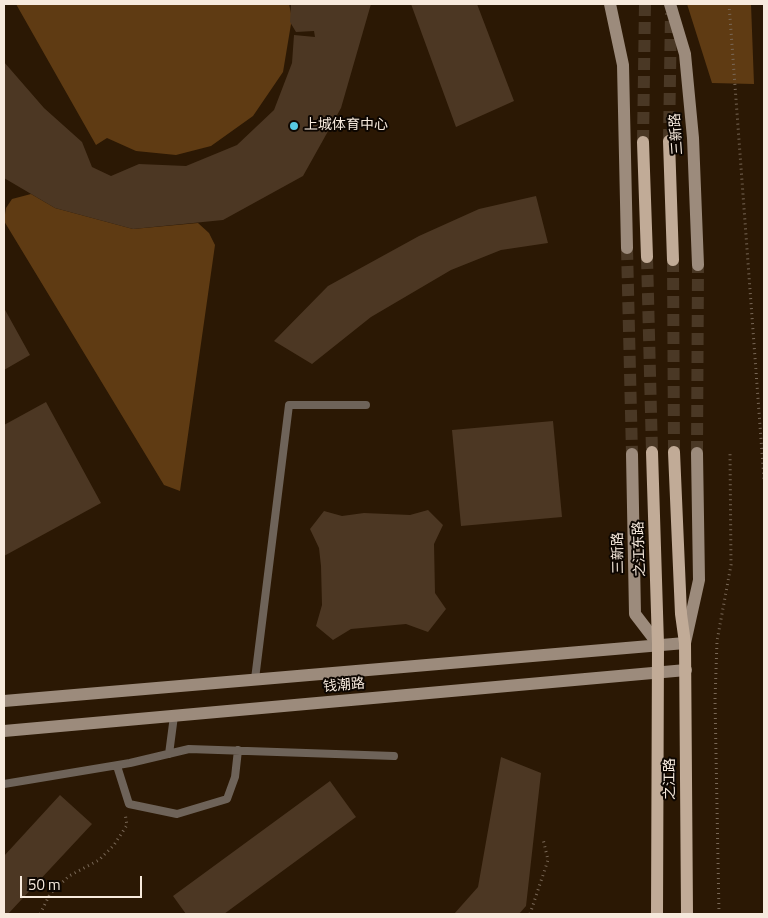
<!DOCTYPE html>
<html>
<head>
<meta charset="utf-8">
<style>
  body { margin:0 }
  #map { position:relative; width:768px; height:918px; overflow:hidden; background:#2b1804; font-family:"Titillium Web",sans-serif }
  canvas { display:block }
  .frame { position:absolute; inset:0; border:5px solid #f7eadd; pointer-events:none }
  .scale { position:absolute; left:20px; top:876px; width:122px; height:22px; box-sizing:border-box; border:2px solid #f7eadd; border-top:0; padding-left:6px; font-size:15px; line-height:18px; white-space:nowrap; color:#f7eadd; -webkit-text-stroke:4px #0d0601; paint-order:stroke }
</style>
</head>
<body>
<div id="map">
<canvas width="768" height="918"></canvas>
<div class="frame"></div>
<div class="scale">50 m</div>
</div>
<script>
const ctx = document.querySelector('canvas').getContext('2d');
ctx.lineJoin = 'round';
function fillPath(path, color) { ctx.fillStyle = color; ctx.fill(path, 'evenodd'); }
const shape = rows => new Path2D(rows.map(r => 'M' + r).join(''));
function trace(path, color, width, dash) { ctx.strokeStyle = color; ctx.lineWidth = width; ctx.lineCap = dash ? 'butt' : 'round'; ctx.setLineDash(dash || []); ctx.stroke(path); }
function write(font, color, halo, rows, align = 'center') {
  ctx.font = font + ' "Titillium Web","Noto Sans SC",sans-serif'; ctx.lineWidth = 4; ctx.setLineDash([]); ctx.textBaseline = 'middle'; ctx.strokeStyle = halo; ctx.fillStyle = color; for (const [text, x, y, turn = 0] of rows) {
    ctx.save(); ctx.translate(x, y); ctx.rotate((+turn || 0) * Math.PI / 180); ctx.textAlign = isNaN(turn) ? turn : align; if (halo) ctx.strokeText(text, 0, 0); ctx.fillText(text, 0, 0); ctx.restore();
  }
}
const green = shape([
  [16,4,289,4,292,18,283,72,253,116,211,146,176,155,136,151,107,138,96,145],
  [687,4,751,4,754,84,712,83],
  [31,194,55,208,133,229,198,223,209,233,215,245,180,491,164,485,4,221,6,208,12,199]
]);
const building = shape([
  [291,4,371,4,341,108,303,176,223,220,133,229,55,208,4,178,4,62,44,108,82,142,92,167,111,176,139,164,186,166,237,145,274,110,292,63,294,35,315,37,314,31,296,32,290,22],
  [411,4,477,4,514,101,456,127],
  [536,196,548,243,501,250,451,270,371,317,312,364,274,341,328,286,419,236,479,209],
  [4,308,30,355,4,370],
  [46,402,101,503,4,556,4,425],
  [553,421,562,517,461,526,452,430],
  [428,510,443,525,434,544,435,593,446,609,428,632,406,624,351,629,333,640,316,626,322,605,321,566,319,548,310,529,324,511,342,516,364,513,410,515],
  [501,757,541,773,526,906,519,914,454,914,478,887],
  [330,781,356,817,224,914,186,914,173,896],
  [60,795,92,824,8,914,4,914,4,856]
]);
const secondaryTunnel = shape([
  [627,248,632,454],
  [697,453,698,265]
]);
const primaryTunnel = shape([
  [669,141,671,13],
  [643,142,645,4],
  [647,257,652,452],
  [673,260,674,452]
]);
const path = shape([
  [729,4,764,480],
  [40,914,50,894,69,876,99,860,114,845,127,825,125,813],
  [530,914,548,860,543,839],
  [719,914,715,700,717,641,731,565,730,451]
]);
const lane = shape([
  [255,679,289,405,366,405],
  [169,754,174,716],
  [117,766,129,804,177,814,227,799,235,777,238,750],
  [4,784,130,763,189,749,394,756]
]);
const secondary = shape([
  [610,4,623,65,627,248],
  [670,4,685,54,693,138,698,265],
  [632,454,635,614,658,644],
  [4,701,685,643,699,580,697,453],
  [4,731,686,670]
]);
const primary = shape([
  [669,141,673,260],
  [643,142,647,257],
  [652,452,658,644,657,914],
  [674,452,681,614,685,643,687,914]
]);
const markers = [
  [294,126,5,"#57c9e2"]
];
const poiNames = [
  ["上城体育中心",304,126]
];
const streetNames = [
  ["三新路",677,134,-94],
  ["之江东路",640,549,-92],
  ["三新路",619,553,-91],
  ["钱潮路",344,686,-5],
  ["之江路",671,779,-90]
];
fillPath(green, '#5f3b13');
fillPath(building, '#4c3723');
trace(secondaryTunnel, '#4a3825', 12, [12, 6]);
trace(primaryTunnel, '#4a3825', 12, [12, 6]);
trace(path, '#796857', 3, [1, 4]);
trace(lane, '#6e6359', 8);
trace(secondary, '#9c8b7c', 12);
trace(primary, '#c1ab97', 12);
for (const [x, y, r, color] of markers) { const dot = new Path2D(); dot.arc(x, y, r, 0, 2 * Math.PI); ctx.fillStyle = color; ctx.fill(dot); trace(dot, '#0d0601', 2); }
write('14px', '#f7eadd', '#0d0601', poiNames, 'left');
write('14px', '#f7eadd', '#0d0601', streetNames);
</script>
</body>
</html>
